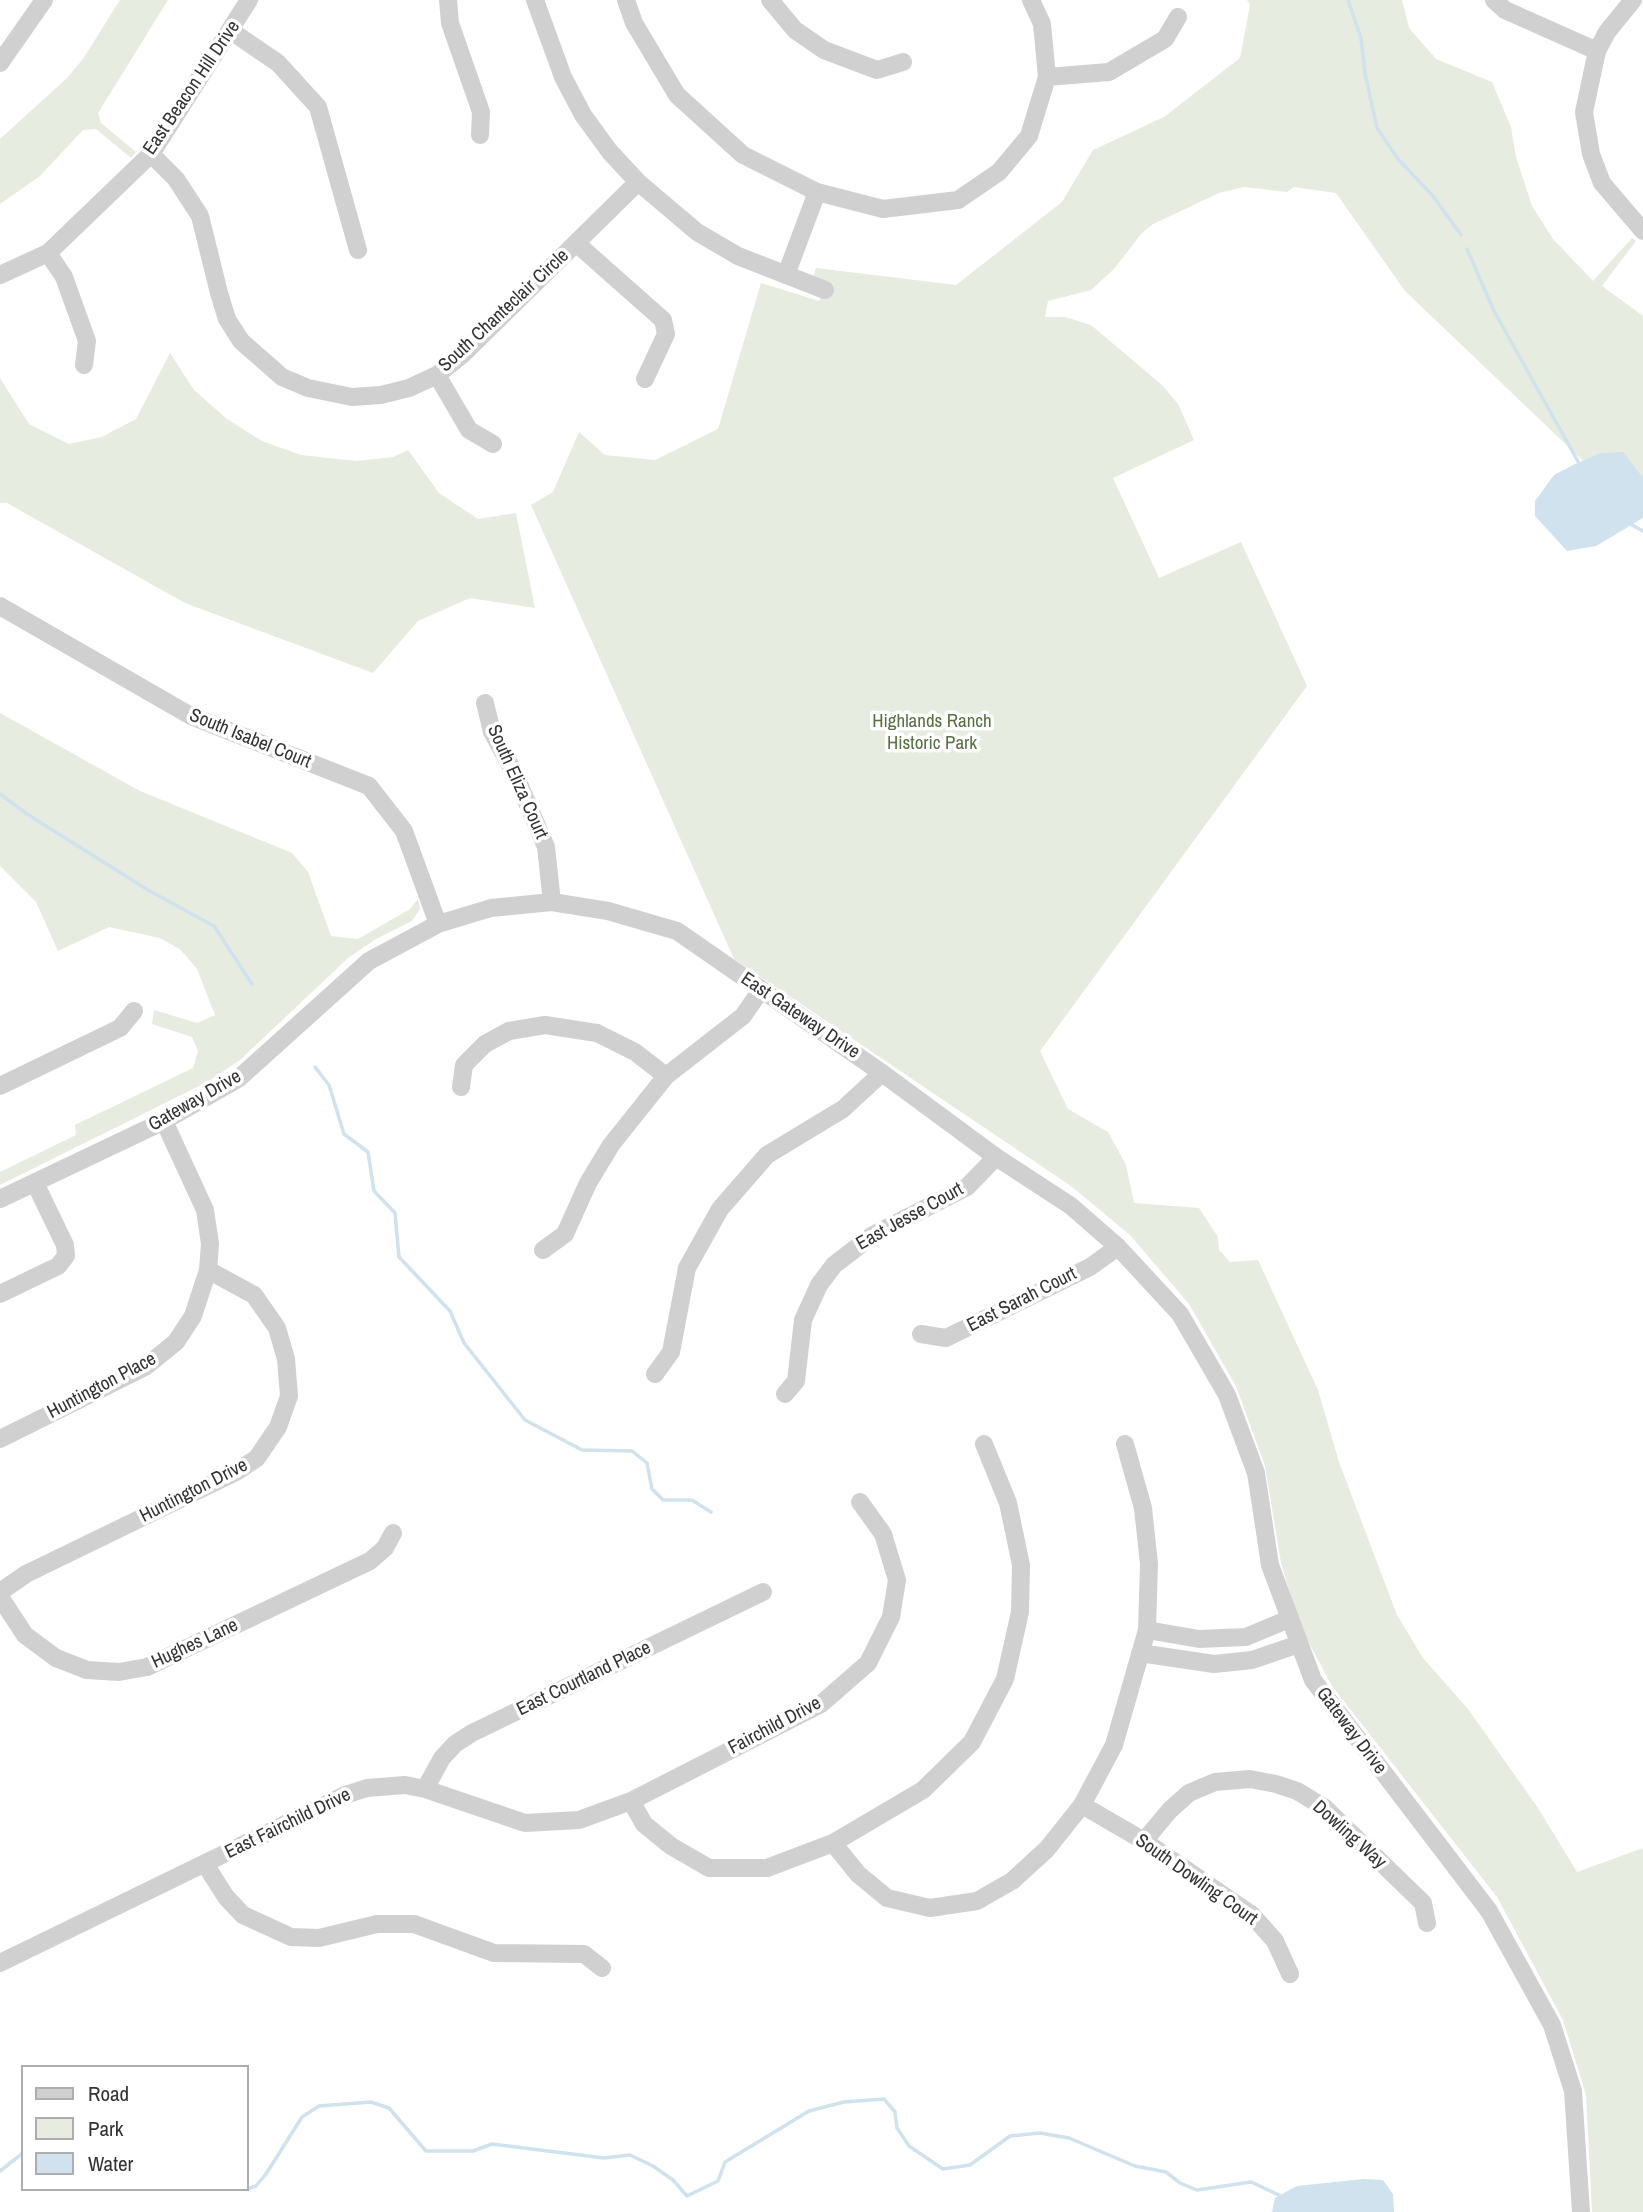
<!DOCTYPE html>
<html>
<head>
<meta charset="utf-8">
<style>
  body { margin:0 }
  #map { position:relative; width:1643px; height:2212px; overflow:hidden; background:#fff; font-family:"Archivo Narrow",sans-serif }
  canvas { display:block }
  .legend { position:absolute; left:21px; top:2065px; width:228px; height:126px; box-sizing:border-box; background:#fff; border:2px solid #adadad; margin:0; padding:9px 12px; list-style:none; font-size:21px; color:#333 }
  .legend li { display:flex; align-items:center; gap:14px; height:35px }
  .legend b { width:35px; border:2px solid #adadad }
</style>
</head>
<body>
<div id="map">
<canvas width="1643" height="2212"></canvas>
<ul class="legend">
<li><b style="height:9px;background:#d0d0d0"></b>Road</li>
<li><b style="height:19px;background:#e6ecdf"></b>Park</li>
<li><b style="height:19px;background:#cfe2ee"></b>Water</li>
</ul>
</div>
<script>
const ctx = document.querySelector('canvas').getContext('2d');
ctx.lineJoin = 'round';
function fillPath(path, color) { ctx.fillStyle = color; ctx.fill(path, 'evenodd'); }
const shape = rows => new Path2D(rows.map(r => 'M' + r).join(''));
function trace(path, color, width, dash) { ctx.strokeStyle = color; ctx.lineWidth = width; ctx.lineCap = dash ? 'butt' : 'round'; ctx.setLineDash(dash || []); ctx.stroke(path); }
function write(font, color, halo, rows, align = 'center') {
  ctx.font = font + ' "Archivo Narrow",sans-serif'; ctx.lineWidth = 7; ctx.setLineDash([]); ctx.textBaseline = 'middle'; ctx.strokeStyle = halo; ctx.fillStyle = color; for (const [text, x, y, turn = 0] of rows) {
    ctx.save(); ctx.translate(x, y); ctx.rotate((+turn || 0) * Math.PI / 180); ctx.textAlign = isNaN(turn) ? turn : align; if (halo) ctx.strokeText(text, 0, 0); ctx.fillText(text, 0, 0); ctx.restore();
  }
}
const green = shape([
  [120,0,168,0,98,113,101,123,136,152,131,158,96,129,83,130,40,176,0,204,0,139,67,78,83,59],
  [1247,0,1402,0,1409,28,1436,59,1492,82,1511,127,1516,157,1532,206,1553,239,1593,281,1632,238,1636,241,1602,286,1643,316,1643,518,1405,291,1336,193,1294,187,1287,192,1244,187,1219,193,1153,224,1141,234,1114,269,1091,290,1048,301,1045,317,1065,317,1091,325,1162,385,1178,404,1194,440,1113,478,1159,578,1241,542,1307,686,1040,1051,1068,1109,1108,1132,1126,1165,1134,1203,1199,1208,1218,1237,1219,1250,1230,1262,1258,1260,1318,1390,1339,1462,1397,1615,1423,1658,1468,1709,1538,1808,1577,1872,1643,1848,1643,2212,1592,2212,1586,2095,1563,2020,1497,1897,1332,1686,1300,1626,1281,1563,1265,1466,1236,1386,1189,1304,1130,1235,1071,1186,734,959,531,505,553,492,579,432,605,455,655,460,718,429,761,283,819,301,826,284,813,278,816,268,956,285,1062,202,1093,150,1164,117,1240,58,1250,5],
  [170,353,194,390,227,419,262,441,301,455,357,461,393,457,408,450,439,493,478,519,516,513,535,608,470,598,418,621,373,673,185,603,7,503,0,503,0,378,29,424,69,444,102,437,136,419],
  [0,713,140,791,292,853,308,872,331,936,358,939,410,909,418,899,420,909,412,921,376,939,348,958,240,1060,209,1081,0,1185,0,1172,76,1135,75,1125,193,1068,198,1051,192,1037,152,1024,154,1010,197,1023,215,1015,197,969,181,950,160,938,109,927,58,951,36,902,0,866]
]);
const water = shape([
  [1623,452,1643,478,1643,518,1596,546,1567,551,1535,516,1535,501,1554,475,1573,465,1601,453],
  [1364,2179,1383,2180,1393,2194,1394,2212,1272,2212,1275,2198,1297,2186]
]);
const stream = shape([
  [1348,0,1361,38,1365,73,1377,128,1398,159,1433,196,1461,235],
  [1467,249,1494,311,1580,465],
  [1630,524,1643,531],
  [0,794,27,814,148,890,214,926,252,984],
  [315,1067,329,1085,344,1134,368,1152,374,1191,395,1213,399,1257,450,1311,464,1343,525,1420,582,1450,632,1451,647,1463,652,1489,663,1500,692,1500,711,1512],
  [0,2171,23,2153],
  [247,2189,256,2186,266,2174,302,2117,319,2106,371,2102,389,2108,426,2151,473,2151,492,2144,604,2158,630,2155,653,2166,673,2180,687,2196,718,2181,725,2162,809,2111,844,2102,884,2099,895,2112,897,2128,909,2146,943,2169,970,2165,1010,2136,1040,2133,1069,2138,1135,2166,1166,2172,1180,2183,1197,2190,1251,2182,1281,2196]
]);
const minor = shape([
  [448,0,450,23,481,112,480,135],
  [535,0,563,77,583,115,610,152,638,182,697,232,738,256,825,290],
  [626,0,634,23,677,95,743,155,817,192,883,209,958,200,999,172,1029,136,1047,77,1042,24,1031,0],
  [770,0,795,30,824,50,877,70,903,62],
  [1494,0,1505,10,1597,51],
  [1633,0,1607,32,1597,51,1584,112,1591,154,1602,183,1643,231],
  [231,31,278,63,318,107,358,250],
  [0,63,44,0],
  [1047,77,1109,72,1165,39,1178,17],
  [151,154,176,179,200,216,219,293,227,319,241,341,282,377,308,388,352,397,381,395,409,388,437,375,462,355,638,182],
  [576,243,663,320,666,334,645,379],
  [48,253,64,277,87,341,84,365],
  [0,275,48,253,151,154,249,0],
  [786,275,817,192],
  [437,375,469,430,493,444],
  [0,606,191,716,369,786,404,831,438,924],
  [485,703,492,732,514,772,546,847,552,902],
  [0,1086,120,1028,134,1011],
  [461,1087,464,1065,485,1044,509,1031,545,1025,597,1033,635,1052,666,1076],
  [0,1199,164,1121,238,1079,369,961,438,924,491,908,552,902,608,911,677,931,882,1073,996,1157,1071,1206,1118,1247,1180,1314,1227,1395,1256,1473,1270,1565,1313,1680,1489,1911,1552,2025,1573,2091,1581,2212],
  [543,1250,565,1234,588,1183,611,1145,666,1076,743,1016,761,990],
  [0,1294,58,1266,66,1256,65,1245,35,1183],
  [921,1334,946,1338,1090,1267,1118,1247],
  [655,1374,671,1352,687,1268,720,1209,767,1155,843,1109,882,1073],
  [785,1394,796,1381,803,1320,819,1285,834,1265,873,1235,967,1187,996,1157],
  [0,1439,145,1367,176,1342,193,1316,208,1270,210,1244,205,1210,164,1121],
  [0,1592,26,1574,236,1472,257,1458,278,1427,289,1396,286,1359,277,1328,254,1295,208,1270],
  [0,1597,25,1635,56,1658,87,1670,119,1672,147,1667,370,1561,385,1548,393,1533],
  [1147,1630,1199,1639,1246,1637,1289,1619],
  [1140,1653,1214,1664,1252,1660,1299,1644],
  [425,1789,442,1758,455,1744,472,1733,763,1592],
  [631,1801,644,1824,671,1846,709,1868,767,1868,833,1843,923,1790,972,1742,1005,1679,1020,1612,1021,1565,1008,1503,984,1444],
  [1082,1805,1144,1841,1252,1915,1275,1941,1290,1974],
  [1144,1841,1170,1810,1189,1793,1215,1782,1250,1779,1276,1784,1297,1791,1325,1808,1423,1903,1427,1923],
  [833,1843,858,1874,887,1898,930,1908,977,1901,1012,1881,1047,1849,1082,1805,1114,1745,1147,1630,1149,1564,1143,1508,1125,1444],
  [205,1864,226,1897,243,1915,291,1937,319,1938,377,1924,414,1924,494,1953,584,1954,602,1968],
  [0,1963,345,1795,367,1788,405,1785,425,1789,525,1823,579,1820,631,1801,821,1704,868,1663,891,1617,897,1580,883,1534,860,1502]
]);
const streetNames = [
  ["East Beacon Hill Drive",192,88,-56],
  ["South Chanteclair Circle",504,311,-43],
  ["South Isabel Court",250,739,22],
  ["South Eliza Court",517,782,66],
  ["East Gateway Drive",800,1016,34],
  ["Gateway Drive",195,1101,-30],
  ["East Jesse Court",910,1217,-29],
  ["East Sarah Court",1022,1300,-27],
  ["Huntington Place",102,1386,-28],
  ["Huntington Drive",194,1491,-27],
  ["Hughes Lane",195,1644,-25],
  ["East Courtland Place",584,1679,-26],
  ["Fairchild Drive",775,1726,-28],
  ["Gateway Drive",1351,1731,53],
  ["East Fairchild Drive",288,1824,-26],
  ["Dowling Way",1349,1835,42],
  ["South Dowling Court",1196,1880,35]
];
const parkNames = [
  ["Highlands Ranch",932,722],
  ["Historic Park",932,744]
];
fillPath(green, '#e6ecdf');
fillPath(water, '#cfe2ee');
trace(stream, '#cfe2ee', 3.5);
trace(minor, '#d0d0d0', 18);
write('19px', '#333', '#fff', streetNames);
write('19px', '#56703f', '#fff', parkNames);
</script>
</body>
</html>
